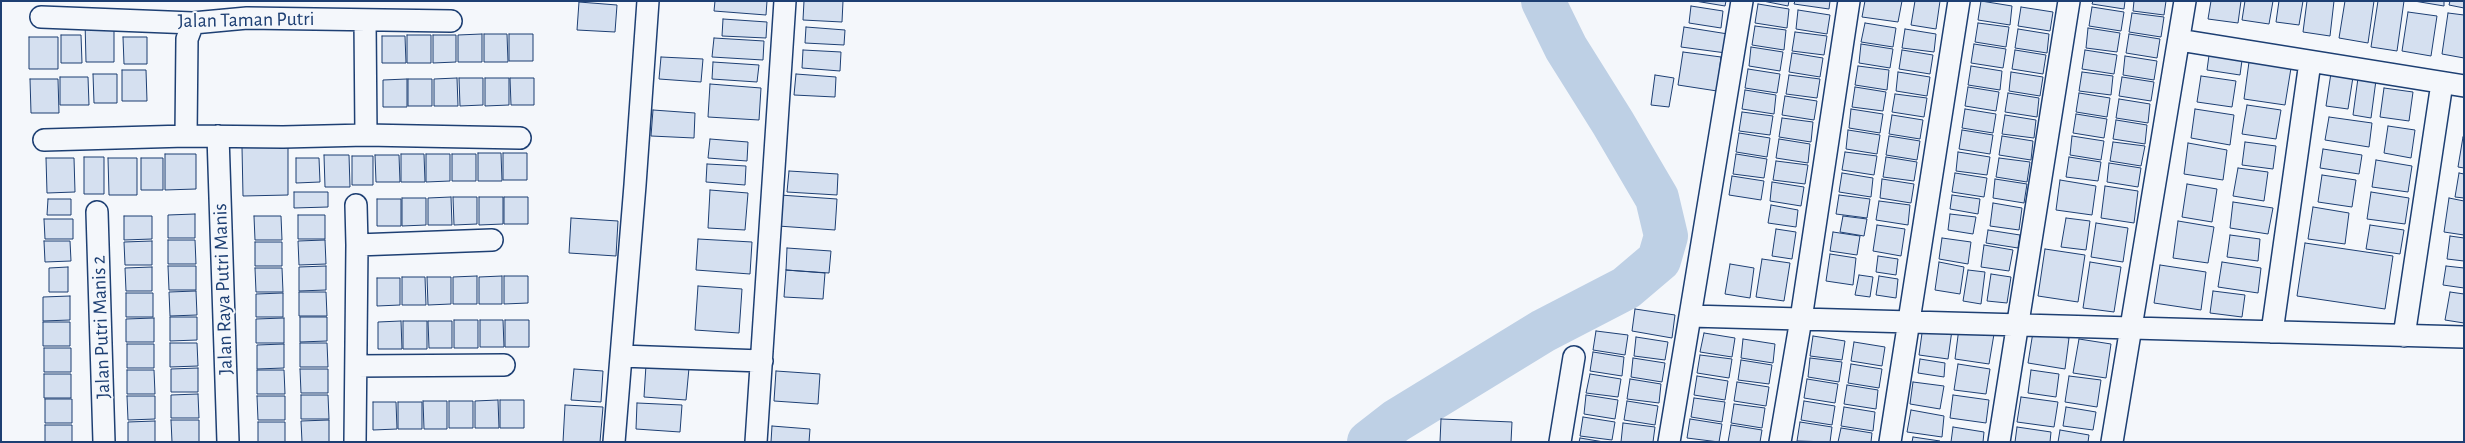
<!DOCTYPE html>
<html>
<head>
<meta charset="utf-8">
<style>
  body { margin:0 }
  #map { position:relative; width:2465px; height:443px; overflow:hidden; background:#f4f7fb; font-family:"Alegreya Sans",sans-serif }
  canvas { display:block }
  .frame { position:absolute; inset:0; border:2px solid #1d3f73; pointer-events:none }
</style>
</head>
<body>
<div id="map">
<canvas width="2465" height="443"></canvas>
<div class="frame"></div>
</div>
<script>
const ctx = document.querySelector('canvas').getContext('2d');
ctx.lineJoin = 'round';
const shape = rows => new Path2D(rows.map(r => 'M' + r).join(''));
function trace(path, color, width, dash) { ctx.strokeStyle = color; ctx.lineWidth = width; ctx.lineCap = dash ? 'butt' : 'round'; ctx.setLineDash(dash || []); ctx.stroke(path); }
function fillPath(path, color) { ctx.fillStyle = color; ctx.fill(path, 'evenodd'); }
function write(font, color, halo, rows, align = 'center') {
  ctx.font = font + ' "Alegreya Sans",sans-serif'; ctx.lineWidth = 4; ctx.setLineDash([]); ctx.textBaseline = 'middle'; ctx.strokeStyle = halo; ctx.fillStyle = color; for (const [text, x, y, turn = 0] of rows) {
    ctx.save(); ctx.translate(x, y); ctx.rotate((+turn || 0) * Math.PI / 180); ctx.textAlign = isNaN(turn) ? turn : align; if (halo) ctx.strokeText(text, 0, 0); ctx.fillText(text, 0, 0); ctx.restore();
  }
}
const river = shape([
  [1369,442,1396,421,1543,331,1626,288,1659,260,1666,236,1657,198,1613,123,1566,48,1543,1]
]);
const building = shape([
  [715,1,767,1,766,15,714,11,715,1],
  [804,1,843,1,842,22,803,20,804,1],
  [1695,1,1726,1,1725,6,1695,1],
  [1763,1,1789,1,1788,6,1763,1],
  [1795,1,1830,1,1829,9,1794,4,1795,1],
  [1865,1,1902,1,1898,22,1862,17,1865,1],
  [1915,1,1940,1,1936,29,1911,25,1915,1],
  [1981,1,2012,6,2010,25,1978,20,1981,1],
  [2093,1,2125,1,2124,9,2092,4,2093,1],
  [2134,1,2166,1,2164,15,2133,11,2134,1],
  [2211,1,2241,1,2238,23,2208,19,2211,1],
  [2245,1,2273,1,2269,24,2242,20,2245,1],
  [2279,1,2303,1,2299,25,2276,22,2279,1],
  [2307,1,2334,1,2330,36,2303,32,2307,1],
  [2345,1,2374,1,2368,43,2339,38,2345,1],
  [2378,1,2404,1,2397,51,2371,47,2378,1],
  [2414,1,2444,1,2444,6,2414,1],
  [2450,1,2464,1,2464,8,2449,5,2450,1],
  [579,2,617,5,615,32,577,30,579,2],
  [1758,4,1789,9,1787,28,1755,23,1758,4],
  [1691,6,1723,11,1721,28,1689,23,1691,6],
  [2021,7,2053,12,2050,31,2018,26,2021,7],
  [2092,7,2124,12,2121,31,2089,26,2092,7],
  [1798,10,1830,15,1827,34,1796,29,1798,10],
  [2408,12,2437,16,2431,56,2402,51,2408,12],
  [2132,13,2164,17,2161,37,2129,32,2132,13],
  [2448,13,2464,15,2464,58,2442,54,2448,13],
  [723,19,767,22,766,38,722,36,723,19],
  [85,21,114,21,114,62,86,62,85,21],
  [1865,23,1896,28,1893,47,1861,42,1865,23],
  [1978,23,2009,27,2006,47,1975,42,1978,23],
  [1755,26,1786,30,1784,50,1752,45,1755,26],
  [806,27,845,30,844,45,805,43,806,27],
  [1684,27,1728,34,1726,53,1681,47,1684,27],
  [2088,28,2120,33,2117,52,2086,48,2088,28],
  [1905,29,1936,34,1934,52,1902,48,1905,29],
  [2018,29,2049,34,2047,53,2015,48,2018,29],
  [1795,32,1827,36,1824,55,1792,51,1795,32],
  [482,34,482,62,458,62,458,35,482,34],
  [484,34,507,34,508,62,484,62,484,34],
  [509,34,533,34,533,61,509,61,509,34],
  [2129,34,2160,39,2157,58,2126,53,2129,34],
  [61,35,81,35,82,63,61,63,61,35],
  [407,35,431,35,431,63,407,63,407,35],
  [433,35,456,35,456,62,433,63,433,35],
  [382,36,405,36,406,63,382,63,382,36],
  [29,37,58,37,58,69,29,69,29,37],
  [123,37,147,37,147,64,124,64,123,37],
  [714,38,764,41,763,60,712,57,714,38],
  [1861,44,1893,49,1890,68,1859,63,1861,44],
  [1974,44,2006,49,2003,68,1971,63,1974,44],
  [1751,47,1783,52,1780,71,1749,66,1751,47],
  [2210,48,2243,53,2240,75,2207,70,2210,48],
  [803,50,841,52,840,71,802,68,803,50],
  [1902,50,1933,55,1930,74,1899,69,1902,50],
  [2015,50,2046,55,2043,74,2012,69,2015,50],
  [2085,50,2117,55,2114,74,2082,69,2085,50],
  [1683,52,1721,57,1717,91,1678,85,1683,52],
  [1792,53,1823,58,1820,77,1789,72,1792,53],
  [2125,56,2157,61,2154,80,2123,75,2125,56],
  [661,57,703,59,701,82,659,79,661,57],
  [713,62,759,65,757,82,712,79,713,62],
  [2249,62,2291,68,2285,105,2244,99,2249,62],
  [1858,66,1889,70,1887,90,1855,85,1858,66],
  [1971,66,2002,71,2000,90,1968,85,1971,66],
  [1748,69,1780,74,1777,93,1745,88,1748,69],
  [122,70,146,70,147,101,122,101,122,70],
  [1898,72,1930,77,1927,96,1896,91,1898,72],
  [2011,72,2043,77,2040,96,2009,91,2011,72],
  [2082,72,2113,76,2111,95,2079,91,2082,72],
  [2331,73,2353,77,2348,109,2326,106,2331,73],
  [93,74,117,74,117,103,94,103,93,74],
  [796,74,836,77,835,97,794,95,796,74],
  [1655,75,1674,78,1669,107,1651,105,1655,75],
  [1789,75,1820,79,1817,98,1786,94,1789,75],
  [2201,76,2236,81,2232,107,2197,102,2201,76],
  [60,77,88,77,89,105,60,105,60,77],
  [2122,77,2154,82,2151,101,2119,96,2122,77],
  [457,78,458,106,434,106,434,79,457,78],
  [459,78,483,78,483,105,460,106,459,78],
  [485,78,509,78,509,105,485,106,485,78],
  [510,78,534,78,534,105,511,105,510,78],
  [2358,78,2376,80,2371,118,2353,115,2358,78],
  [30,79,58,79,59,113,31,113,30,79],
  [407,79,407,107,383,107,383,80,407,79],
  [408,79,432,79,432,106,408,106,408,79],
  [710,84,761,88,759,120,708,117,710,84],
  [1855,87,1886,92,1883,111,1852,107,1855,87],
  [1968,87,1999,92,1996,111,1965,106,1968,87],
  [2384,88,2413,92,2409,121,2380,117,2384,88],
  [1745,90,1776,95,1774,114,1742,109,1745,90],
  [2008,93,2039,98,2037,117,2005,112,2008,93],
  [2079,93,2110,98,2107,117,2076,112,2079,93],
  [1895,94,1927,98,1924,117,1892,112,1895,94],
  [1785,96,1817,101,1814,120,1782,115,1785,96],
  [2119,99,2150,104,2148,123,2116,118,2119,99],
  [2247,105,2281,110,2276,139,2242,134,2247,105],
  [1851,109,1883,114,1880,133,1849,128,1851,109],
  [1965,109,1996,114,1993,133,1962,128,1965,109],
  [2195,109,2234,115,2230,145,2191,138,2195,109],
  [653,110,695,113,694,138,651,136,653,110],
  [1742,112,1773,116,1770,135,1739,131,1742,112],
  [2076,114,2107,119,2104,138,2073,133,2076,114],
  [1892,115,1923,120,1920,139,1889,134,1892,115],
  [2005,115,2036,120,2034,138,2002,134,2005,115],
  [2329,117,2372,123,2369,147,2325,140,2329,117],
  [1782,118,1813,122,1811,142,1779,137,1782,118],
  [2116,120,2147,125,2145,144,2113,139,2116,120],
  [2388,126,2415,130,2411,158,2384,153,2388,126],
  [1848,130,1880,135,1877,154,1846,149,1848,130],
  [1962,130,1993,135,1990,154,1959,149,1962,130],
  [1739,133,1770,138,1767,157,1736,152,1739,133],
  [1889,136,1920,141,1917,160,1886,155,1889,136],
  [2002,136,2033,141,2031,160,1999,155,2002,136],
  [2072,136,2104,141,2101,160,2070,155,2072,136],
  [2463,137,2464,137,2464,168,2458,167,2463,137],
  [710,139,748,142,747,161,708,158,710,139],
  [1779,139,1810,144,1808,163,1776,158,1779,139],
  [2113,142,2145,146,2141,166,2110,161,2113,142],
  [2245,142,2276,146,2273,169,2242,165,2245,142],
  [2188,143,2227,150,2223,180,2184,174,2188,143],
  [242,147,288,147,288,195,243,196,242,147],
  [2323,149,2362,155,2359,174,2320,168,2323,149],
  [1845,152,1877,156,1874,175,1842,170,1845,152],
  [1958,152,1990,157,1987,175,1956,171,1958,152],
  [478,153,501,153,502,181,478,181,478,153],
  [503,153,527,153,527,180,503,180,503,153],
  [165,154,196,154,196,189,165,190,165,154],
  [401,154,424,154,425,182,401,182,401,154],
  [426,154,450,154,450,181,426,182,426,154],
  [452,154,476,154,476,181,452,181,452,154],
  [1736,154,1767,159,1764,178,1733,174,1736,154],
  [324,155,349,155,350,187,325,187,324,155],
  [375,155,399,155,400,182,376,182,375,155],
  [352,156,373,156,373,185,352,185,352,156],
  [84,157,104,157,104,194,84,194,84,157],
  [1886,157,1917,162,1914,181,1883,177,1886,157],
  [2069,157,2101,162,2098,181,2066,177,2069,157],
  [46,158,74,158,75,192,47,193,46,158],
  [108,158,137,158,137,195,109,195,108,158],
  [141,158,163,158,163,190,141,190,141,158],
  [296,158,319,158,320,182,296,183,296,158],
  [1999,158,2030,162,2027,182,1996,177,1999,158],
  [2376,160,2412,166,2408,192,2372,187,2376,160],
  [1776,161,1808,165,1805,184,1773,180,1776,161],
  [2109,163,2141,168,2138,187,2107,182,2109,163],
  [707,164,746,166,745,185,706,182,707,164],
  [2238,168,2268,172,2264,201,2233,196,2238,168],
  [789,171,838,174,837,195,787,192,789,171],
  [1842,173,1873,178,1871,197,1839,192,1842,173],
  [1955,173,1987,178,1984,197,1952,192,1955,173],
  [2459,173,2464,174,2464,198,2455,197,2459,173],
  [2322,175,2356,180,2352,207,2318,202,2322,175],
  [1732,176,1764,181,1761,200,1729,195,1732,176],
  [1882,179,1914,184,1911,203,1880,198,1882,179],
  [1995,179,2027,184,2024,203,1993,198,1995,179],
  [2060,180,2096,186,2092,215,2056,210,2060,180],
  [1772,182,1804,187,1801,206,1770,201,1772,182],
  [2187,184,2217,189,2212,222,2182,217,2187,184],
  [2105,186,2138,191,2134,223,2101,218,2105,186],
  [710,190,748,193,745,230,708,228,710,190],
  [294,192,328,192,328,207,294,208,294,192],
  [2371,192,2409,198,2405,224,2367,219,2371,192],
  [780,195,837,199,835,230,778,226,780,195],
  [1839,195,1870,199,1867,218,1836,214,1839,195],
  [1952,195,1980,199,1978,214,1950,209,1952,195],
  [451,197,452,225,428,225,428,198,451,197],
  [453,197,477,197,477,224,454,225,453,197],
  [479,197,503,197,503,224,479,225,479,197],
  [504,197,528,197,528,224,504,224,504,197],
  [402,198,426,198,426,225,402,226,402,198],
  [2449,198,2464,201,2464,235,2444,232,2449,198],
  [48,199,71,199,71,215,47,215,48,199],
  [377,199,401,199,401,226,377,226,377,199],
  [1879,201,1910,205,1908,225,1876,220,1879,201],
  [2233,202,2273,208,2268,234,2230,228,2233,202],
  [1993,203,2022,208,2019,230,1990,226,1993,203],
  [1771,205,1798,210,1796,227,1768,223,1771,205],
  [2313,207,2349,213,2345,244,2308,239,2313,207],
  [195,214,195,238,168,238,168,215,195,214],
  [1950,214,1976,217,1973,234,1948,230,1950,214],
  [298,215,325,215,325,239,298,239,298,215],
  [124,216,152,216,152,239,124,240,124,216],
  [254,216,281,216,282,240,255,240,254,216],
  [1843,216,1867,219,1864,236,1840,232,1843,216],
  [571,218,618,221,616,256,569,253,571,218],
  [2066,218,2090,221,2086,250,2061,247,2066,218],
  [44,219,73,219,73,239,45,239,44,219],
  [2178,221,2214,227,2208,263,2173,258,2178,221],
  [2096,223,2128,228,2123,262,2091,257,2096,223],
  [1877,225,1905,229,1901,256,1873,251,1877,225],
  [2370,225,2404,230,2400,254,2366,249,2370,225],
  [1776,229,1796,232,1792,259,1772,256,1776,229],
  [1988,230,2020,235,2018,248,1986,243,1988,230],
  [1833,232,1860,236,1857,255,1830,251,1833,232],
  [2230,235,2260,239,2258,261,2227,257,2230,235],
  [2450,236,2464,238,2464,261,2447,259,2450,236],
  [1942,238,1971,242,1968,264,1939,259,1942,238],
  [698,239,752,242,750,274,696,270,698,239],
  [168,240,195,240,196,264,168,264,168,240],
  [325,240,326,264,299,265,298,241,325,240],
  [44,241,70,241,71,261,45,262,44,241],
  [152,241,152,265,125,265,124,242,152,241],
  [255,242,282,242,282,266,255,266,255,242],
  [2305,243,2393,256,2385,309,2297,296,2305,243],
  [1984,245,2013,250,2009,271,1981,267,1984,245],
  [787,248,831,251,829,273,786,270,787,248],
  [2045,249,2085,255,2078,302,2038,296,2045,249],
  [1830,254,1856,258,1853,285,1826,281,1830,254],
  [1878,256,1898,259,1896,275,1876,272,1878,256],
  [1762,259,1790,263,1784,301,1756,297,1762,259],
  [1939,262,1964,267,1960,294,1935,290,1939,262],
  [2090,262,2121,267,2114,312,2083,308,2090,262],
  [2222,262,2261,268,2258,293,2218,287,2222,262],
  [1730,264,1754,268,1750,298,1725,294,1730,264],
  [2160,265,2206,272,2201,310,2154,303,2160,265],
  [168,266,196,266,196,290,169,290,168,266],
  [326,266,326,290,299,291,299,267,326,266],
  [2446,266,2464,268,2464,288,2443,285,2446,266],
  [68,267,68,292,49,292,49,268,68,267],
  [152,267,152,291,126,291,125,268,152,267],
  [255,268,282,268,283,292,256,292,255,268],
  [786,270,825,273,823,299,784,297,786,270],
  [1968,270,1985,272,1981,304,1963,301,1968,270],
  [1991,274,2011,277,2007,303,1987,301,1991,274],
  [1859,275,1873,277,1870,297,1855,295,1859,275],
  [477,276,477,304,453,304,453,277,477,276],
  [502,276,502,304,479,304,479,277,502,276],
  [504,276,528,276,528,303,504,304,504,276],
  [1879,276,1898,279,1896,298,1876,295,1879,276],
  [402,277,425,277,426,305,402,305,402,277],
  [427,277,451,277,451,304,428,305,427,277],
  [377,278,400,278,400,305,377,306,377,278],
  [698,286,742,289,739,333,695,330,698,286],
  [196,291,197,315,170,316,169,292,196,291],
  [2213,291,2245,295,2242,317,2210,313,2213,291],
  [299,292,326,292,327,316,299,316,299,292],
  [2450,292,2464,294,2464,323,2445,320,2450,292],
  [126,293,153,293,153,317,126,317,126,293],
  [283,293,283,317,256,317,256,294,283,293],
  [70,296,70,320,43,321,43,297,70,296],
  [1635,309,1675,315,1672,338,1632,331,1635,309],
  [170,317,197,317,197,340,170,341,170,317],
  [300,317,327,317,327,341,300,342,300,317],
  [154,318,154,342,126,342,126,319,154,318],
  [284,318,284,343,256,343,256,319,284,318],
  [454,320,478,320,478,348,454,348,454,320],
  [480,320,503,320,504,347,480,347,480,320],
  [505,320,529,320,529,347,505,347,505,320],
  [401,321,402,349,378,349,378,322,401,321],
  [403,321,427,321,427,349,403,349,403,321],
  [428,321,452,321,452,348,429,348,428,321],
  [43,322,70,322,70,346,43,346,43,322],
  [1923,326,1952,330,1948,359,1919,355,1923,326],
  [1959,328,1994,334,1989,364,1955,359,1959,328],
  [1596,331,1628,335,1625,355,1593,350,1596,331],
  [2033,332,2069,338,2065,369,2028,363,2033,332],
  [1704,333,1735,338,1732,357,1700,352,1704,333],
  [1813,336,1845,341,1842,360,1810,356,1813,336],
  [1636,337,1668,342,1665,360,1634,356,1636,337],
  [1743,339,1775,344,1773,363,1741,358,1743,339],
  [2079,339,2111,344,2106,378,2073,373,2079,339],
  [1854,342,1885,347,1882,366,1851,361,1854,342],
  [170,343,197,343,198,366,170,367,170,343],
  [300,343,327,343,328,367,300,367,300,343],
  [127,344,154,344,154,368,127,368,127,344],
  [284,344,284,368,257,369,257,345,284,344],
  [44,348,71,348,71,372,44,372,44,348],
  [1593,352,1624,357,1622,376,1590,371,1593,352],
  [1700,355,1732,359,1729,378,1697,373,1700,355],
  [1633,358,1665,363,1662,382,1631,377,1633,358],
  [1810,358,1842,362,1839,382,1808,377,1810,358],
  [1920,359,1945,363,1944,377,1918,373,1920,359],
  [1741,360,1772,365,1769,384,1738,380,1741,360],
  [1851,364,1882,369,1879,388,1848,383,1851,364],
  [1958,364,1990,369,1986,394,1954,390,1958,364],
  [646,365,689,368,686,400,644,397,646,365],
  [198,368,198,392,171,392,171,369,198,368],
  [300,369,328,369,328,393,301,393,300,369],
  [574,369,603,371,601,402,571,400,574,369],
  [127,370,154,370,155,394,127,394,127,370],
  [257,370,284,370,285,394,257,394,257,370],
  [2031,370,2059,374,2056,397,2028,393,2031,370],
  [776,371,820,374,818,404,774,401,776,371],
  [44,374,71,374,71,398,44,398,44,374],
  [1590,374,1621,379,1618,397,1586,393,1590,374],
  [1697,376,1728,381,1725,400,1694,395,1697,376],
  [2069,376,2101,380,2097,407,2065,402,2069,376],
  [1630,379,1661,384,1659,403,1627,399,1630,379],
  [1807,379,1838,384,1835,403,1804,398,1807,379],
  [1737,382,1769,387,1766,406,1734,401,1737,382],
  [1913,382,1944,386,1940,409,1910,404,1913,382],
  [1847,385,1878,390,1876,409,1844,404,1847,385],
  [198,394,199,418,171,418,171,395,198,394],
  [301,395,328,395,329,419,301,419,301,395],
  [1586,395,1618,400,1615,419,1584,414,1586,395],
  [1953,395,1989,400,1986,423,1950,418,1953,395],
  [127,396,155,396,155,419,128,420,127,396],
  [257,396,285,396,285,420,258,420,257,396],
  [2021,397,2058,402,2054,427,2017,422,2021,397],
  [1694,398,1725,402,1722,422,1691,417,1694,398],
  [45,399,72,399,72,423,45,423,45,399],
  [498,400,499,428,475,428,475,401,498,400],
  [500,400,524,400,524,428,500,428,500,400],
  [423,401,447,401,447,429,424,429,423,401],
  [449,401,473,401,473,428,449,428,449,401],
  [1627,401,1658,406,1655,425,1624,420,1627,401],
  [1804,401,1835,406,1832,425,1801,420,1804,401],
  [373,402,396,402,397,429,373,430,373,402],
  [398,402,422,402,422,429,398,429,398,402],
  [637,403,682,405,680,432,636,429,637,403],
  [1734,404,1765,408,1762,428,1731,423,1734,404],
  [565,405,603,407,600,442,563,442,565,405],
  [1844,407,1875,412,1873,431,1841,426,1844,407],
  [2066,407,2096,412,2093,430,2063,426,2066,407],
  [1911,410,1944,416,1942,437,1907,432,1911,410],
  [1583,417,1615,422,1612,440,1580,436,1583,417],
  [1441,419,1512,422,1511,442,1440,442,1441,419],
  [1690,419,1722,424,1719,442,1687,438,1690,419],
  [171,420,199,420,199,442,172,442,171,420],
  [329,420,329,442,302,442,301,421,329,420],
  [155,421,155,442,128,442,128,422,155,421],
  [258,422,285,422,285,442,258,442,258,422],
  [1800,422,1832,427,1830,442,1797,441,1800,422],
  [1623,423,1655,427,1653,442,1621,442,1623,423],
  [45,425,72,425,72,442,45,442,45,425],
  [1731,425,1762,430,1760,442,1728,442,1731,425],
  [772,426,810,429,809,442,771,442,772,426],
  [1953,427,1984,432,1983,442,1951,442,1953,427],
  [2017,427,2051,432,2050,442,2015,442,2017,427],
  [1841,428,1872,433,1871,442,1838,442,1841,428],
  [2060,430,2089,435,2088,442,2058,442,2060,430],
  [1913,437,1940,441,1940,442,1912,442,1913,437],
  [1580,438,1604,442,1579,442,1580,438]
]);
const minor = shape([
  [41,17,193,23,247,18,451,21],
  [193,23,187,39,186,136,283,137,366,135,365,20],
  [2179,40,2464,86],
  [366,135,520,138],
  [218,136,228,442],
  [44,140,186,136],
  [356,205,357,245],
  [97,212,104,442],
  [1690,316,1742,1],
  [2272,332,2310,62],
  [2404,336,2442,83],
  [621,356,762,361],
  [356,366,504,365],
  [355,442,357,245,492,240],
  [614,442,635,185,648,1],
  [756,442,785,1],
  [1560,442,1574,357],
  [1669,442,1690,316,2464,337],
  [1780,442,1801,319,1849,1],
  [1890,442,1959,1],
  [1999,442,2069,1],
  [2112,442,2185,1]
]);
const streetNames = [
  ["Jalan Taman Putri",246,20,-1],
  ["Jalan Raya Putri Manis",223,289,-92],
  ["Jalan Putri Manis 2",101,327,-92]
];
trace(river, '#bed0e5', 44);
fillPath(building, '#d5e0f0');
trace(building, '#1d3f73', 1);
trace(minor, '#1d3f73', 24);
trace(minor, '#f4f7fb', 21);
write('20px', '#1d3f73', '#f4f7fb', streetNames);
</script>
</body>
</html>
